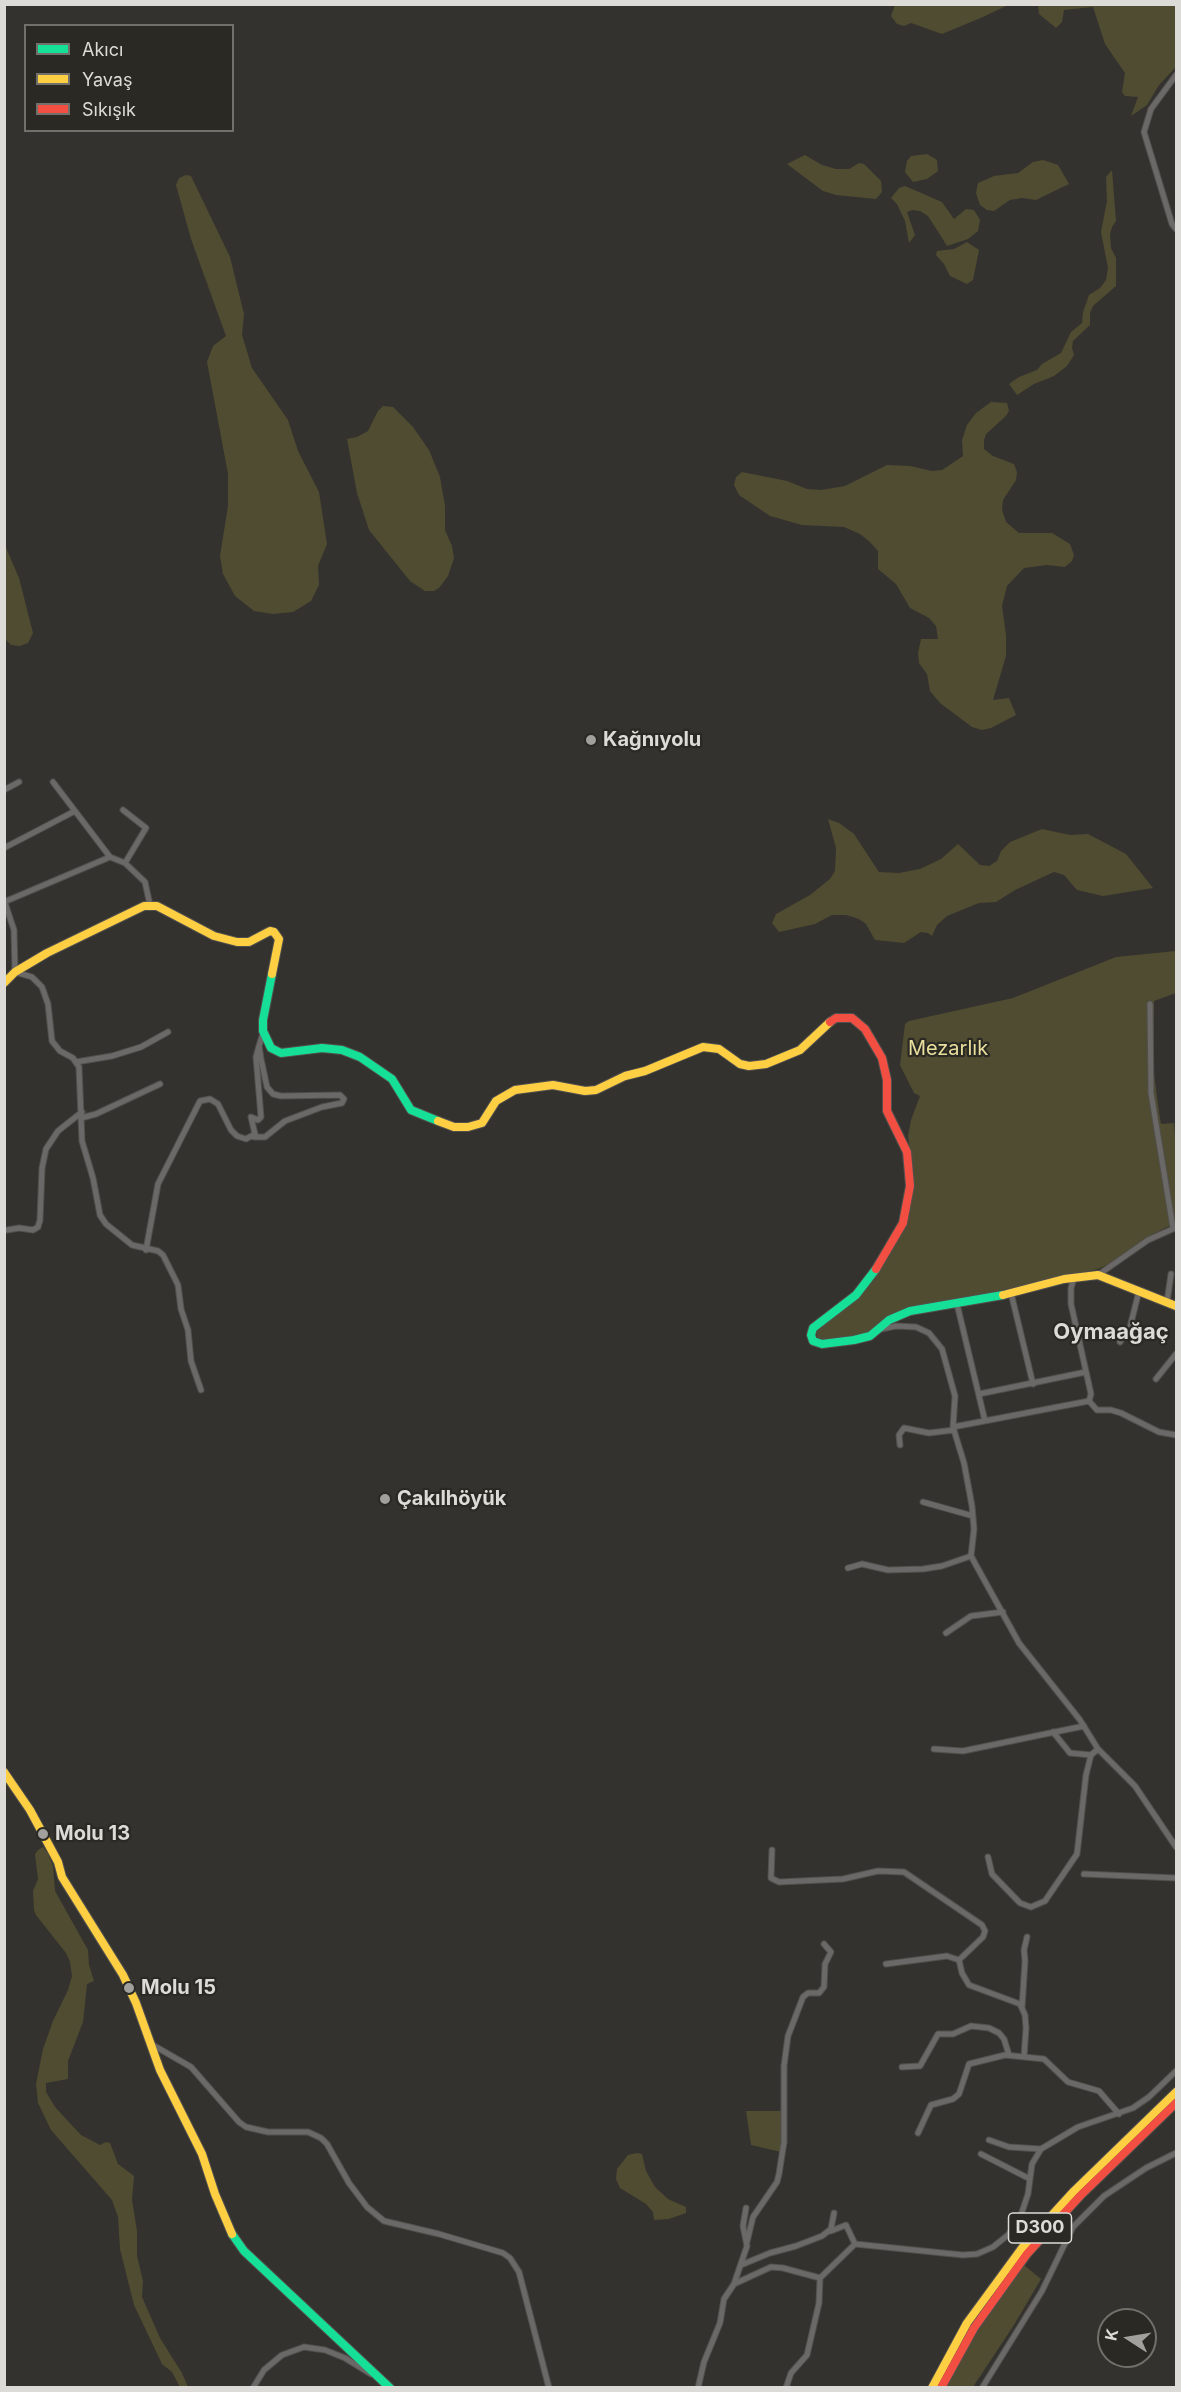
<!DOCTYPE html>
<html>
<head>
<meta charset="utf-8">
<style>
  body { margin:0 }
  #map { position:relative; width:1181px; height:2392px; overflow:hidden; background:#33322e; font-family:Inter,sans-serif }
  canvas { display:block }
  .frame { position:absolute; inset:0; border:6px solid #dcdbd7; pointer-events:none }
  .legend { position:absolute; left:24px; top:24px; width:210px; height:108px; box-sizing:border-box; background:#2a2923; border:2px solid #71706b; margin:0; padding:8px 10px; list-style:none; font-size:18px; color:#dcdbd7 }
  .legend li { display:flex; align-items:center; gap:12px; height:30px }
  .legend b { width:30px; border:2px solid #71706b }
  .north { position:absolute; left:1097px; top:2308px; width:60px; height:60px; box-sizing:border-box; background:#2a2923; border:2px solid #71706b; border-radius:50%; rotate:282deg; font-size:16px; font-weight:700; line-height:24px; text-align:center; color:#dcdbd7 }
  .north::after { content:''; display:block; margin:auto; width:21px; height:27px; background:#a1a09c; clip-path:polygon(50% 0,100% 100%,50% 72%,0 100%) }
</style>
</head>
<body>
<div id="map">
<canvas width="1181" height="2392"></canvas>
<div class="frame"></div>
<ul class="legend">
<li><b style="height:8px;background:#16e098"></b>Akıcı</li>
<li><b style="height:8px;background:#ffcf43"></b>Yavaş</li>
<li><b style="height:8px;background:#f24e42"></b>Sıkışık</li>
</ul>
<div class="north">K</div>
</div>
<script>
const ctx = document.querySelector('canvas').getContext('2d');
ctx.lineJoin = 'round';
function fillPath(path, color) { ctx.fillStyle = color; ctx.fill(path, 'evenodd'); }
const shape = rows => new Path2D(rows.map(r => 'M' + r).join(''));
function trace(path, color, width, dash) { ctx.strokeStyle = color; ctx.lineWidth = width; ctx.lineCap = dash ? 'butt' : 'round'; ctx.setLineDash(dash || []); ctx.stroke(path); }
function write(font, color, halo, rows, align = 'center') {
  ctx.font = font + ' Inter,sans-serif'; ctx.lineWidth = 4.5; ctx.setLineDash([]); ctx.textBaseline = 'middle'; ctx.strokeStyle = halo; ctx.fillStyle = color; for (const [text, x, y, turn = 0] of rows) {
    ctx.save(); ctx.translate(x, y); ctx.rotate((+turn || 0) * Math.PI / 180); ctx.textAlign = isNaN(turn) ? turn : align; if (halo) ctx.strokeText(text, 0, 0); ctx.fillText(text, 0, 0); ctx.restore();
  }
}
const green = shape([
  [895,5,895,4,1008,5,983,17,942,34,911,23,904,26,897,24,891,16],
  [1038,5,1176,5,1176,67,1159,85,1147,105,1131,116,1138,97,1125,96,1122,92,1125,73,1105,44,1093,7,1064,10,1062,22,1056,28,1039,14],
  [927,154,937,160,938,171,927,179,913,182,905,172,907,161,911,156],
  [805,155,822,165,836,169,849,169,859,163,864,164,881,181,882,192,876,199,836,195,823,191,787,164],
  [1043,160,1058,165,1069,184,1036,200,1022,198,1010,200,994,211,987,210,980,205,976,193,978,183,994,176,1018,173,1033,162],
  [1112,170,1116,221,1112,227,1110,234,1111,248,1116,258,1116,286,1093,306,1090,313,1090,325,1073,341,1072,348,1074,355,1067,366,1054,376,1034,384,1017,395,1009,384,1019,377,1037,370,1042,364,1061,353,1071,332,1082,323,1083,312,1089,295,1100,288,1106,280,1108,268,1101,232,1107,201,1106,177],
  [186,175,191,176,230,257,244,314,242,335,252,368,288,420,298,451,319,492,327,544,318,566,319,585,311,601,293,612,273,614,254,611,235,596,223,574,220,556,228,506,228,474,207,362,213,346,226,336,191,239,176,185,179,178],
  [905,186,942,202,954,219,966,209,974,210,980,220,978,231,968,239,947,246,928,216,920,211,912,210,907,212,915,235,909,243,905,221,897,204,891,198,899,188],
  [967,242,979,250,973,280,967,284,950,276,944,264,936,255,937,251,954,249],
  [991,402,1007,403,1009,411,1006,416,986,434,984,440,984,449,993,456,1014,464,1017,472,1016,480,1003,500,1002,510,1006,522,1019,533,1052,533,1070,544,1074,555,1072,561,1065,567,1047,565,1024,568,1007,586,1002,606,1006,635,1006,656,993,700,1009,698,1016,715,991,728,982,730,972,727,940,703,930,691,927,674,919,663,918,653,921,639,938,639,936,626,929,618,910,608,896,584,878,569,878,551,870,542,860,534,844,527,802,525,770,516,739,495,734,485,736,477,742,472,787,481,807,489,821,490,845,486,887,465,910,466,932,471,942,470,963,456,962,440,967,425,976,413],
  [383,406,393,407,413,427,429,450,440,477,445,506,445,530,452,546,454,558,448,576,439,588,434,591,425,591,410,581,369,530,357,493,347,439,357,437,368,431,378,411],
  [4,543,19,578,33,633,28,643,20,646,11,645,5,639],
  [828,819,839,823,854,834,879,872,899,873,920,869,941,859,958,844,980,865,989,866,997,861,1001,851,1010,842,1042,829,1070,835,1088,834,1126,854,1153,888,1103,896,1077,890,1064,875,1054,872,1015,890,996,902,979,903,947,916,937,925,932,936,928,933,921,932,904,943,875,940,866,924,859,919,846,915,832,915,815,924,779,932,772,923,776,914,810,895,830,879,835,871,836,848],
  [1176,951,1176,993,1154,1001,1154,1074,1159,1112,1161,1124,1174,1123,1176,1148,1176,1225,1171,1225,1155,1233,1113,1262,1098,1269,907,1311,870,1335,821,1340,817,1337,816,1330,875,1277,908,1217,913,1178,908,1136,911,1120,920,1096,914,1093,900,1065,905,1024,909,1021,1013,998,1116,957],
  [43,1847,48,1853,53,1866,55,1891,88,1950,89,1965,94,1981,87,1984,83,2022,68,2061,68,2079,46,2083,46,2092,55,2107,81,2135,100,2145,106,2142,110,2143,118,2164,134,2176,132,2200,137,2231,137,2256,143,2281,142,2297,160,2338,182,2373,188,2387,180,2387,172,2372,162,2364,134,2305,120,2249,118,2217,112,2200,51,2130,38,2103,36,2084,43,2049,53,2021,68,1990,72,1976,70,1962,66,1953,36,1915,34,1910,33,1891,38,1879,35,1854,38,1850],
  [746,2111,781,2111,781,2152,751,2145],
  [637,2153,642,2154,646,2171,655,2187,668,2199,686,2207,686,2213,669,2219,654,2220,653,2212,646,2204,620,2188,616,2179,617,2169,628,2155],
  [1024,2265,1041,2279,1014,2325,973,2387,945,2388,974,2336]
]);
const street = shape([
  [1176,75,1151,109,1144,132,1172,224,1176,229],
  [53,782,110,857,125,863,145,882,150,905],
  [4,790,19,782],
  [123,810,146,828,125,863],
  [4,848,75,811],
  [4,900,14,930,15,972,32,977,42,987,48,1004,52,1041,60,1051,73,1058,79,1067,82,1141,93,1178,100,1215,106,1224,132,1245,158,1251,163,1255,178,1285,181,1309,188,1330,191,1361,201,1390],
  [4,902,110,857],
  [1150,1004,1151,1093,1173,1228],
  [76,1062,112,1056,141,1047,168,1032],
  [81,1118,96,1114,160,1084],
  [254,1137,265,1137,285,1121,322,1107,342,1103,344,1099,340,1095,281,1096,273,1094,267,1087,261,1059,259,1046,263,1033],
  [7,1230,19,1228,33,1230,38,1227,40,1220,42,1168,46,1149,58,1131,82,1112],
  [146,1250,158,1184,200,1101,210,1099,218,1104,231,1130,237,1136,246,1139,255,1134,251,1117,258,1120,261,1117,256,1057,259,1046],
  [1098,1275,1148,1240,1175,1228],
  [1011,1293,1033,1384],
  [1167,1302,1171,1274],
  [957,1304,985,1421],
  [881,1329,896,1326,916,1327,929,1333,942,1349,955,1396,953,1427,964,1463,972,1506,974,1529,971,1556,1019,1643,1080,1720,1098,1749,1135,1786,1176,1847],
  [1120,1342,1130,1327,1139,1291],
  [1156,1379,1176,1354],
  [979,1394,1086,1372],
  [1089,1401,1097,1410,1111,1410,1121,1413,1159,1432,1176,1435],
  [953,1427,1089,1401,1091,1394,1071,1304,1071,1288,1074,1278],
  [900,1445,899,1435,904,1428,929,1433,954,1430],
  [923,1502,973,1516],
  [848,1568,862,1564,888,1570,923,1569,942,1566,971,1556],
  [946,1633,971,1616,1003,1612],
  [1053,1732,1070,1753,1091,1755],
  [934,1749,963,1751,1084,1726],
  [772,1850,771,1878,779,1882,843,1879,878,1871,904,1872,982,1925,985,1931,983,1937,959,1960,962,1973,969,1985,1020,2004,1025,2015,1026,2028,1024,2057],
  [988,1857,992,1874,1020,1903,1031,1907,1045,1901,1077,1854,1086,1775,1091,1755,1098,1749],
  [1084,1874,1176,1878],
  [886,1964,947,1956,959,1960],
  [1022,2008,1025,1961,1024,1950,1027,1937],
  [151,2044,191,2067,239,2122,246,2127,268,2132,308,2132,321,2138,327,2144,349,2183,367,2207,384,2221,439,2234,503,2253,510,2258,519,2272,549,2388],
  [902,2067,920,2066,938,2034,953,2034,971,2026,989,2028,999,2033,1004,2039,1009,2055],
  [918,2133,931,2105,953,2099,959,2094,969,2064,1005,2055,1044,2059,1068,2082,1099,2091,1119,2114],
  [989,2140,1009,2147,1041,2149],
  [981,2154,1030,2179],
  [831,2231,846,2225,855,2244],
  [747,2242,753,2217,777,2182,779,2174,784,2142,784,2066,788,2036,803,1997,808,1993,819,1993,824,1987,825,1964,831,1952,824,1944],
  [855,2244,963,2255,977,2254,993,2247,1008,2235,1019,2221,1028,2194,1032,2164,1041,2149,1078,2127,1133,2108,1149,2097,1176,2071],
  [741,2265,770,2253,796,2246,822,2236,831,2229,834,2213],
  [734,2284,747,2246,743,2226,746,2208],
  [253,2388,264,2370,282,2355,304,2347,325,2350,345,2358,371,2374],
  [698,2388,704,2362,720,2323,724,2299,734,2284,771,2267,783,2268,820,2278],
  [786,2388,791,2373,807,2355,819,2303,820,2278,855,2244],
  [982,2388,1042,2291,1073,2227,1104,2196,1146,2168,1176,2153]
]);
const fast = shape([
  [272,974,263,1020,263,1031,271,1048,281,1053,322,1048,342,1050,360,1057,392,1079,411,1110,438,1121],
  [876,1269,856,1295,813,1328,811,1335,813,1341,822,1344,854,1340,870,1336,889,1320,910,1311,1003,1295],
  [232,2234,244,2251,390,2388]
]);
const slow = shape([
  [4,983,15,972,47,953,144,906,157,906,214,936,237,942,249,942,270,931,274,932,279,939,272,974],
  [438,1121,454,1127,468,1127,482,1123,496,1101,515,1090,553,1085,585,1091,596,1090,625,1076,645,1071,703,1047,719,1049,740,1064,749,1066,766,1064,800,1050,830,1022],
  [1003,1295,1064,1279,1098,1275,1176,1306],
  [4,1772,30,1810,58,1862,62,1877,123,1975,136,2003,160,2070,202,2154,215,2194,232,2234],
  [932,2388,967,2323,1022,2248,1074,2191,1176,2092]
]);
const jam = shape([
  [830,1022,836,1018,852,1018,865,1029,882,1058,887,1080,887,1111,907,1152,910,1186,903,1223,876,1269],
  [941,2388,974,2328,1027,2254,1080,2196,1176,2103]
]);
const markers = [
  [591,740,6,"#a1a09c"],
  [385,1499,6,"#a1a09c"],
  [43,1834,6,"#a1a09c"],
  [129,1988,6,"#a1a09c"]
];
const shields = [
  [1040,2228,63]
];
const shieldNames = [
  ["D300",1040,2228]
];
const poiNames = [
  ["Kağnıyolu",603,740],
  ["Çakılhöyük",397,1499],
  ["Molu 13",55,1834],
  ["Molu 15",141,1988]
];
const parkNames = [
  ["Mezarlık",948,1049]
];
const quarterNames = [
  ["Oymaağaç",1111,1332]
];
fillPath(green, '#504c31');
trace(street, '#51504d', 7);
trace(fast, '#51504d', 10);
trace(slow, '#51504d', 10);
trace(jam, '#51504d', 10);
trace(street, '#6a6967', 5);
trace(fast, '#16e098', 8);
trace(slow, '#ffcf43', 8);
trace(jam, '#f24e42', 8);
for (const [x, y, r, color] of markers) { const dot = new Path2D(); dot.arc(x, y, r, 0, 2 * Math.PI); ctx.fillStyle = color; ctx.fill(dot); trace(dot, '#2a2923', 2); }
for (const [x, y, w] of shields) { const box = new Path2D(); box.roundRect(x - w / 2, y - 15, w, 30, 4.5); ctx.fillStyle = '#2a2923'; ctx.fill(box); trace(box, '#dcdbd7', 1.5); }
write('bold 18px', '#dcdbd7', null, shieldNames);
write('bold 20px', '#dcdbd7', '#2a2923', poiNames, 'left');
write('20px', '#e9df9c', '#2a2923', parkNames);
write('bold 22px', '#dcdbd7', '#2a2923', quarterNames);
</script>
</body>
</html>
